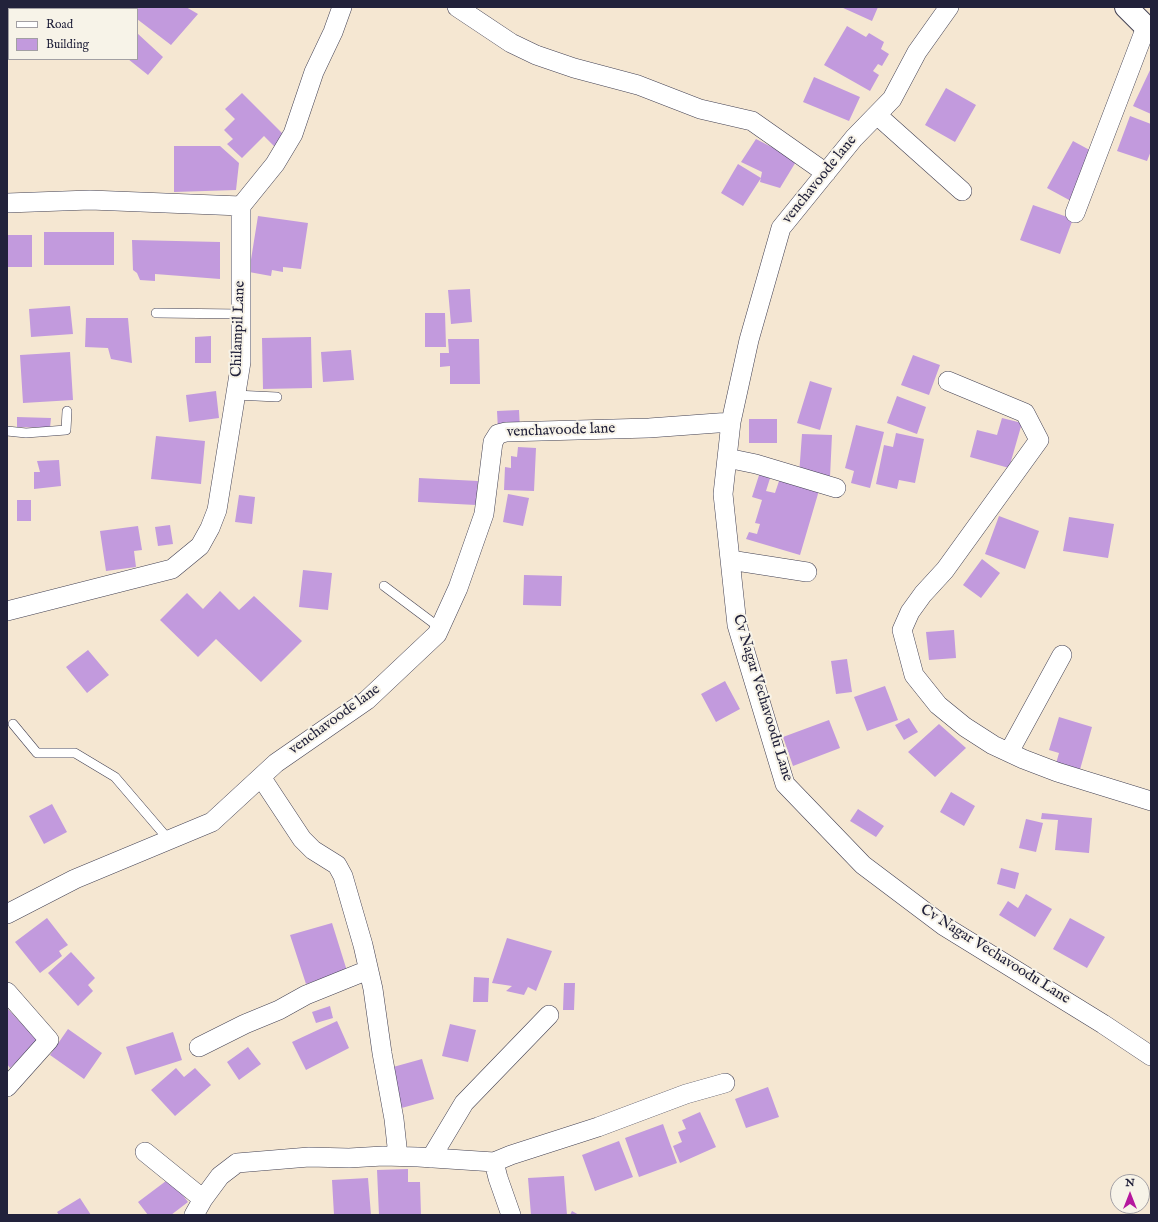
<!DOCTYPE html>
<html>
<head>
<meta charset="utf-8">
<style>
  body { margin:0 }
  #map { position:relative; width:1158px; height:1222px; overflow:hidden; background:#f5e7d2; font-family:"IM FELL English",serif }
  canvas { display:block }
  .frame { position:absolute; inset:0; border:8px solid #22223b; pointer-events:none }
  .legend { position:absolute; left:8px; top:8px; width:130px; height:52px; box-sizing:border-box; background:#f7f3e8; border:1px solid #a29fa3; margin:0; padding:5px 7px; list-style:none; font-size:12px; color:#22223b }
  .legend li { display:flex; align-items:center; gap:8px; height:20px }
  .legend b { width:20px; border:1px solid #a29fa3 }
  .north { position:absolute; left:1110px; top:1174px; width:40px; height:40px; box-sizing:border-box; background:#f7f3e8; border:1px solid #a29fa3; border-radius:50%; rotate:0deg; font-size:11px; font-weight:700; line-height:16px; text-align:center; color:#22223b }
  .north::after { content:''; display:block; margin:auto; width:14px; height:18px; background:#b5179e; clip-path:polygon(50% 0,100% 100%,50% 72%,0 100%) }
</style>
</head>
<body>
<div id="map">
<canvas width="1158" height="1222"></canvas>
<div class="frame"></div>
<ul class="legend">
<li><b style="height:5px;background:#fff"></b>Road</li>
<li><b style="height:11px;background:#c29add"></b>Building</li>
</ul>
<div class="north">N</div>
</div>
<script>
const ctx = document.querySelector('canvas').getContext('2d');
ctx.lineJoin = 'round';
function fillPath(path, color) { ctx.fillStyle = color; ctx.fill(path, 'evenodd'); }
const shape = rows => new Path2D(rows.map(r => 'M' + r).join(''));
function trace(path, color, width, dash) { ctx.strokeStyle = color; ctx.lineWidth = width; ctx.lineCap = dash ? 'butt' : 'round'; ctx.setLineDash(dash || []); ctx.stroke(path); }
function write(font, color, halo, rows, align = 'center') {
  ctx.font = font + ' "IM FELL English",serif'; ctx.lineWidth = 4; ctx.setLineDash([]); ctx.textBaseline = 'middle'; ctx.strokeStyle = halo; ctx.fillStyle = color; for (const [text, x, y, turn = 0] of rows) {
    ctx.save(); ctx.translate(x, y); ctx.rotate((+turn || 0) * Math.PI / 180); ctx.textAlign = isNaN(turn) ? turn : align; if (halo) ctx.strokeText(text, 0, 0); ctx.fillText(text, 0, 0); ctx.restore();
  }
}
const building = shape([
  [64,7,109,7,112,9,66,9],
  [121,7,186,7,198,14,171,45,137,19,137,9,123,9],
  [841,7,878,7,872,21],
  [847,26,866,37,869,33,884,42,881,49,889,54,882,66,878,64,873,71,879,75,870,91,824,65],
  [137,33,163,57,148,75,128,59,137,59],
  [1151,68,1151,114,1133,106],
  [814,77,860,97,849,121,803,102],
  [946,88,976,105,955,142,925,125],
  [242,93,287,138,276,148,264,136,242,158,227,144,233,139,224,130,235,119,225,109],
  [1130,116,1151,124,1151,151,1147,161,1117,151],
  [756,139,797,160,780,188,760,182,762,172,741,162],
  [1073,141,1097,154,1071,201,1047,188],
  [174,146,220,146,239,163,236,190,174,192],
  [738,164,761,178,743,206,721,193],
  [1033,205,1073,219,1060,254,1020,240],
  [258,216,308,223,301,269,283,267,283,272,272,270,271,276,249,272],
  [44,232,114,232,114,265,44,265],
  [7,235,32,235,32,267,7,267],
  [132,240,220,242,220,279,155,274,155,281,140,280,137,273,133,270],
  [470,289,472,322,451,324,448,290],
  [70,306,73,334,31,337,29,309],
  [425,313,445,313,446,347,425,347],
  [86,318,128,318,132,363,111,359,108,348,85,347],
  [211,336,211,363,195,363,195,337],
  [311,337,312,388,263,389,262,338],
  [448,339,479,339,480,384,450,384,450,366,440,367,440,353,449,353],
  [351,350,354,380,323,382,321,352],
  [70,352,73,400,23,403,20,355],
  [913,355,940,365,929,395,901,385],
  [810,381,832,388,820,430,797,423],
  [216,391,219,418,189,422,186,395],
  [897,396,926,407,917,434,887,423],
  [519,410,520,430,498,430,497,411],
  [17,417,51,418,50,428,17,427],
  [1002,418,1022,423,1009,468,970,457,977,430,997,435],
  [749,419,777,419,777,443,749,443],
  [856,425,884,432,870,488,851,483,854,471,845,468],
  [896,433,924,439,915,483,899,480,897,489,876,484,884,445,893,447],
  [802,434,832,435,830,477,799,475],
  [156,436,205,441,201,484,151,479],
  [518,447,536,448,534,491,504,490,505,467,511,468,511,456,517,457],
  [59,460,61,486,34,489,34,472,40,472,37,461],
  [761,469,772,472,766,491,775,493,781,475,820,487,800,555,746,539,749,532,757,534,760,524,755,523,762,500,752,497],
  [419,478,478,481,476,505,418,502],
  [508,494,529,498,523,526,503,522],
  [239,495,255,497,252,524,235,522],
  [17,500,31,500,31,521,17,521],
  [999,516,1039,531,1025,569,985,554],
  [1069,517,1114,524,1108,558,1063,551],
  [170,525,173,544,158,546,155,527],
  [138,526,142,550,134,551,136,567,106,571,100,531],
  [982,559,1000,573,981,598,963,585],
  [303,570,332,573,328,610,299,607],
  [524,575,562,576,561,606,523,605],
  [220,591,239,610,254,596,302,641,261,682,216,639,198,657,160,620,187,593,203,609],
  [954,630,956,658,929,660,926,632],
  [88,650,109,675,87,693,66,667],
  [847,659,852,692,836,694,831,661],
  [725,681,740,709,716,722,701,694],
  [885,686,898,720,867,731,854,697],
  [1059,717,1092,727,1079,773,1055,767,1059,753,1049,750],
  [909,718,918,732,904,740,895,725],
  [829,720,840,748,793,766,783,737],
  [939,724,966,748,935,777,908,752],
  [951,792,975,806,964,826,940,812],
  [52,804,67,832,44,844,29,816],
  [858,809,884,826,876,837,850,821],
  [1042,813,1092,818,1089,853,1055,850,1058,820,1041,819],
  [1026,819,1043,823,1036,852,1019,848],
  [1001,868,1019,873,1015,889,997,884],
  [1026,894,1052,909,1035,937,999,915,1008,901,1018,908],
  [47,918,68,945,59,951,62,956,40,973,15,942],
  [1070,918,1105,937,1087,968,1053,949],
  [332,923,347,971,306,984,290,935],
  [507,938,552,951,536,991,528,987,524,995,506,991,512,986,492,983],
  [71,952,95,978,88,985,93,991,78,1006,48,973],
  [474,977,489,978,488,1002,473,1002],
  [564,983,575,983,574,1010,563,1010],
  [330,1006,333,1018,316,1023,312,1012],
  [7,1008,39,1042,10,1068,7,1064],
  [337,1021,349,1048,306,1070,292,1042],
  [450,1024,476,1030,468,1062,442,1056],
  [68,1029,102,1053,84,1079,50,1055],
  [173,1032,182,1060,135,1075,126,1047],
  [248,1047,261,1064,239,1080,227,1062],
  [422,1059,434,1099,398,1109,386,1069],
  [176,1068,184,1077,195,1068,211,1085,175,1116,151,1090],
  [768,1087,779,1117,746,1128,735,1099],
  [700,1112,716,1147,680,1163,673,1146,682,1142,678,1132,686,1129,682,1120],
  [663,1124,677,1163,639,1177,625,1138],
  [619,1141,633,1177,595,1191,582,1155],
  [408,1169,408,1182,420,1182,421,1215,379,1215,377,1170],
  [564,1176,567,1215,531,1215,528,1178],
  [170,1178,188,1202,171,1215,148,1215,138,1202],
  [368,1178,371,1215,334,1215,332,1180],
  [80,1198,91,1215,59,1215,57,1212],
  [572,1211,579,1215,570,1215]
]);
const lane = shape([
  [156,313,241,314],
  [235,395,277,397],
  [7,431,26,433,66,430,67,411],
  [384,586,440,628],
  [13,724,37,753,75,753,115,777,169,840]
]);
const street = shape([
  [457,7,511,43,536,55,574,68,638,85,700,109,752,121,826,173],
  [877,115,962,191],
  [7,203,90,200,241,206,241,362,217,510,210,528,200,546,172,569,7,611],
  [241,206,275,164,293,134,314,72,333,32,342,7],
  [1075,213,1146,27],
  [948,381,1025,413,1039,440,945,570,923,594,910,612,902,630,914,675,938,705,965,727,993,745,1023,759,1057,772,1151,801],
  [731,422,723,494,737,625,785,784,863,865,944,926,1103,1024,1151,1056],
  [727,458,756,464,836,488],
  [730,560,807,572],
  [1009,752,1062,655],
  [261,777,302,839,313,850,337,865,343,876,363,945,373,989,382,1053,394,1119,398,1156],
  [7,914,75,879,212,822,276,763,367,700,437,634,458,588,484,514,493,442,498,434,506,432,649,428,731,422,749,340,781,228,854,138,892,99,917,52,949,7],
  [7,992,49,1040,7,1087],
  [199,1047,245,1024,279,1010,306,995,368,970],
  [145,1152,203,1199],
  [431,1158,464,1103,549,1015],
  [194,1215,203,1199,220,1176,237,1163,309,1157,349,1158,383,1156,418,1157,494,1162],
  [511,1215,498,1178,494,1162,511,1155,598,1127,686,1094,725,1083]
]);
const secondary = shape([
  [1126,7,1146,27,1151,30]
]);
const streetNames = [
  ["venchavoode lane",820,180,-51],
  ["Chilampil Lane",239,329,-88],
  ["venchavoode lane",561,431,-2],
  ["Cv Nagar Vechavoodu Lane",762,698,73],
  ["venchavoode lane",335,720,-36],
  ["Cv Nagar Vechavoodu Lane",995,955,32]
];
fillPath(building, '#c29add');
trace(lane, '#424052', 10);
trace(street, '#424052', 20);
trace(secondary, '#424052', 24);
trace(lane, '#fff', 9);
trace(street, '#fff', 19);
trace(secondary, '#fff', 22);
write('15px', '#22223b', '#f7f3e8', streetNames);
</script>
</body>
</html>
